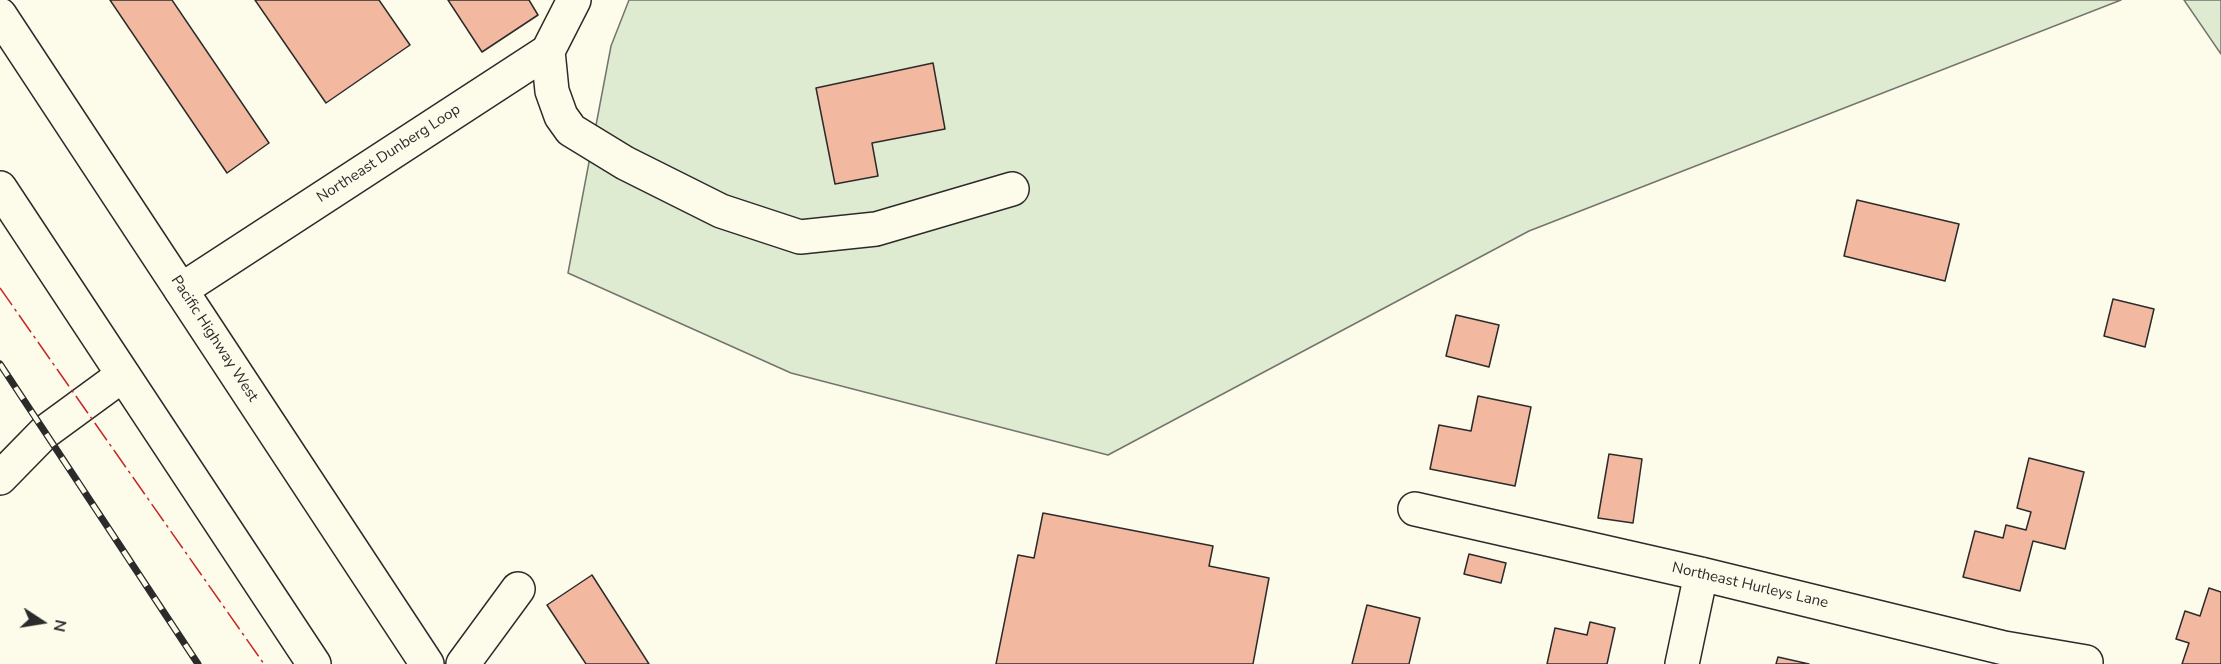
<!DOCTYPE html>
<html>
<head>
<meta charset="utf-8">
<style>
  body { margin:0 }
  #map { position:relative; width:2221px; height:664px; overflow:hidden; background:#fdfbea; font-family:"Nunito Sans",sans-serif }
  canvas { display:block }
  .north { position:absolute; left:12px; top:592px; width:60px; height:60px; -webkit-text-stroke:4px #fdfbea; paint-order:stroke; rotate:102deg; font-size:16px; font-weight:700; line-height:24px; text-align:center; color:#2b2b2b }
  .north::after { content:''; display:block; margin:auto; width:21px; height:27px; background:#2b2b2b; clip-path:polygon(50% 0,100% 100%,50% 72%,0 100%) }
</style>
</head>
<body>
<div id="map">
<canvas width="2221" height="664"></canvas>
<div class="north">N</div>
</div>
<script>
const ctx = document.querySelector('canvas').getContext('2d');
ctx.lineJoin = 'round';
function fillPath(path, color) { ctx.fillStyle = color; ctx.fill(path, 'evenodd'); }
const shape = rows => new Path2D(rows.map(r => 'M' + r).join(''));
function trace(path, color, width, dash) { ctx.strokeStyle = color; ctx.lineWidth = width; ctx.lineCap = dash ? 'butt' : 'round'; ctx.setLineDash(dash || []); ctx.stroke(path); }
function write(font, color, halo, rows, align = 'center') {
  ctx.font = font + ' "Nunito Sans",sans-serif'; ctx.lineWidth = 4.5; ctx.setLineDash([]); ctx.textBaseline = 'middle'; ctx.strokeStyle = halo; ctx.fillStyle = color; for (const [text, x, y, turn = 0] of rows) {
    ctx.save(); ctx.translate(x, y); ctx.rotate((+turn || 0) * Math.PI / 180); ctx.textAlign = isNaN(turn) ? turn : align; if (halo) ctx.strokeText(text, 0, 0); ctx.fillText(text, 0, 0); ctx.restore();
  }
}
const green = shape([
  [629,0,2121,0,1529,231,1108,455,791,373,568,273,611,46,629,0],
  [2184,0,2221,0,2221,54,2184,0]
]);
const building = shape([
  [110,0,172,0,269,143,227,173,110,0],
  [255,0,379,0,410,45,326,103,255,0],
  [448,0,529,0,538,15,482,52,448,0],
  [933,63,945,129,872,143,878,176,835,184,816,88,933,63],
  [1857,200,1959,224,1945,281,1844,256,1857,200],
  [2113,299,2154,309,2145,347,2104,336,2113,299],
  [1456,315,1499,325,1489,367,1446,356,1456,315],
  [1478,396,1531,407,1515,486,1430,469,1439,425,1471,431,1478,396],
  [1609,454,1642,459,1633,523,1598,518,1609,454],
  [2029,458,2084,472,2065,549,2033,541,2020,591,1963,577,1975,531,2003,538,2006,525,2026,530,2031,512,2017,508,2029,458],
  [1043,513,1213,546,1209,566,1269,578,1253,664,996,664,1018,555,1034,558,1043,513],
  [1469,554,1506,563,1501,583,1464,574,1469,554],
  [592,575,649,664,586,664,547,605,592,575],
  [2209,588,2221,592,2221,664,2182,664,2189,643,2176,639,2185,611,2200,616,2209,588],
  [1367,605,1420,618,1409,664,1352,664,1367,605],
  [1590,622,1615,628,1607,664,1547,664,1555,628,1587,635,1590,622],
  [1778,657,1809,664,1776,664,1778,657]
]);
const minor = shape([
  [548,51,552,91,561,116,571,130,625,163,721,211,800,237,876,229,1012,189],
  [181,290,548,51,574,0],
  [0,478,45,432,123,375],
  [1415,509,1701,574,2004,648,2086,662],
  [463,664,518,589],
  [1682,664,1701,574]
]);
const major = shape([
  [0,15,427,664],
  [0,188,314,664]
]);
const rail = shape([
  [0,364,198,664]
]);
const power = shape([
  [0,288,264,664]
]);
const streetNames = [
  ["Northeast Dunberg Loop",389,154,-33],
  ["Pacific Highway West",214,339,57],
  ["Northeast Hurleys Lane",1750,586,13]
];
fillPath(green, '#deebd1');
trace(green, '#74746e', 1.5);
fillPath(building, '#f2b8a0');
trace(building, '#2b2b2b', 1.5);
trace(minor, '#2b2b2b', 36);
trace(major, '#2b2b2b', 36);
trace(minor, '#fdfbea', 33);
trace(major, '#fdfbea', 33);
trace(rail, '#2b2b2b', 7);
trace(rail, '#fdfbea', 4.5, [14]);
trace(power, '#c62828', 1.5, [21, 4.5, 3, 4.5]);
write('15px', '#2b2b2b', '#fdfbea', streetNames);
</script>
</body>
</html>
